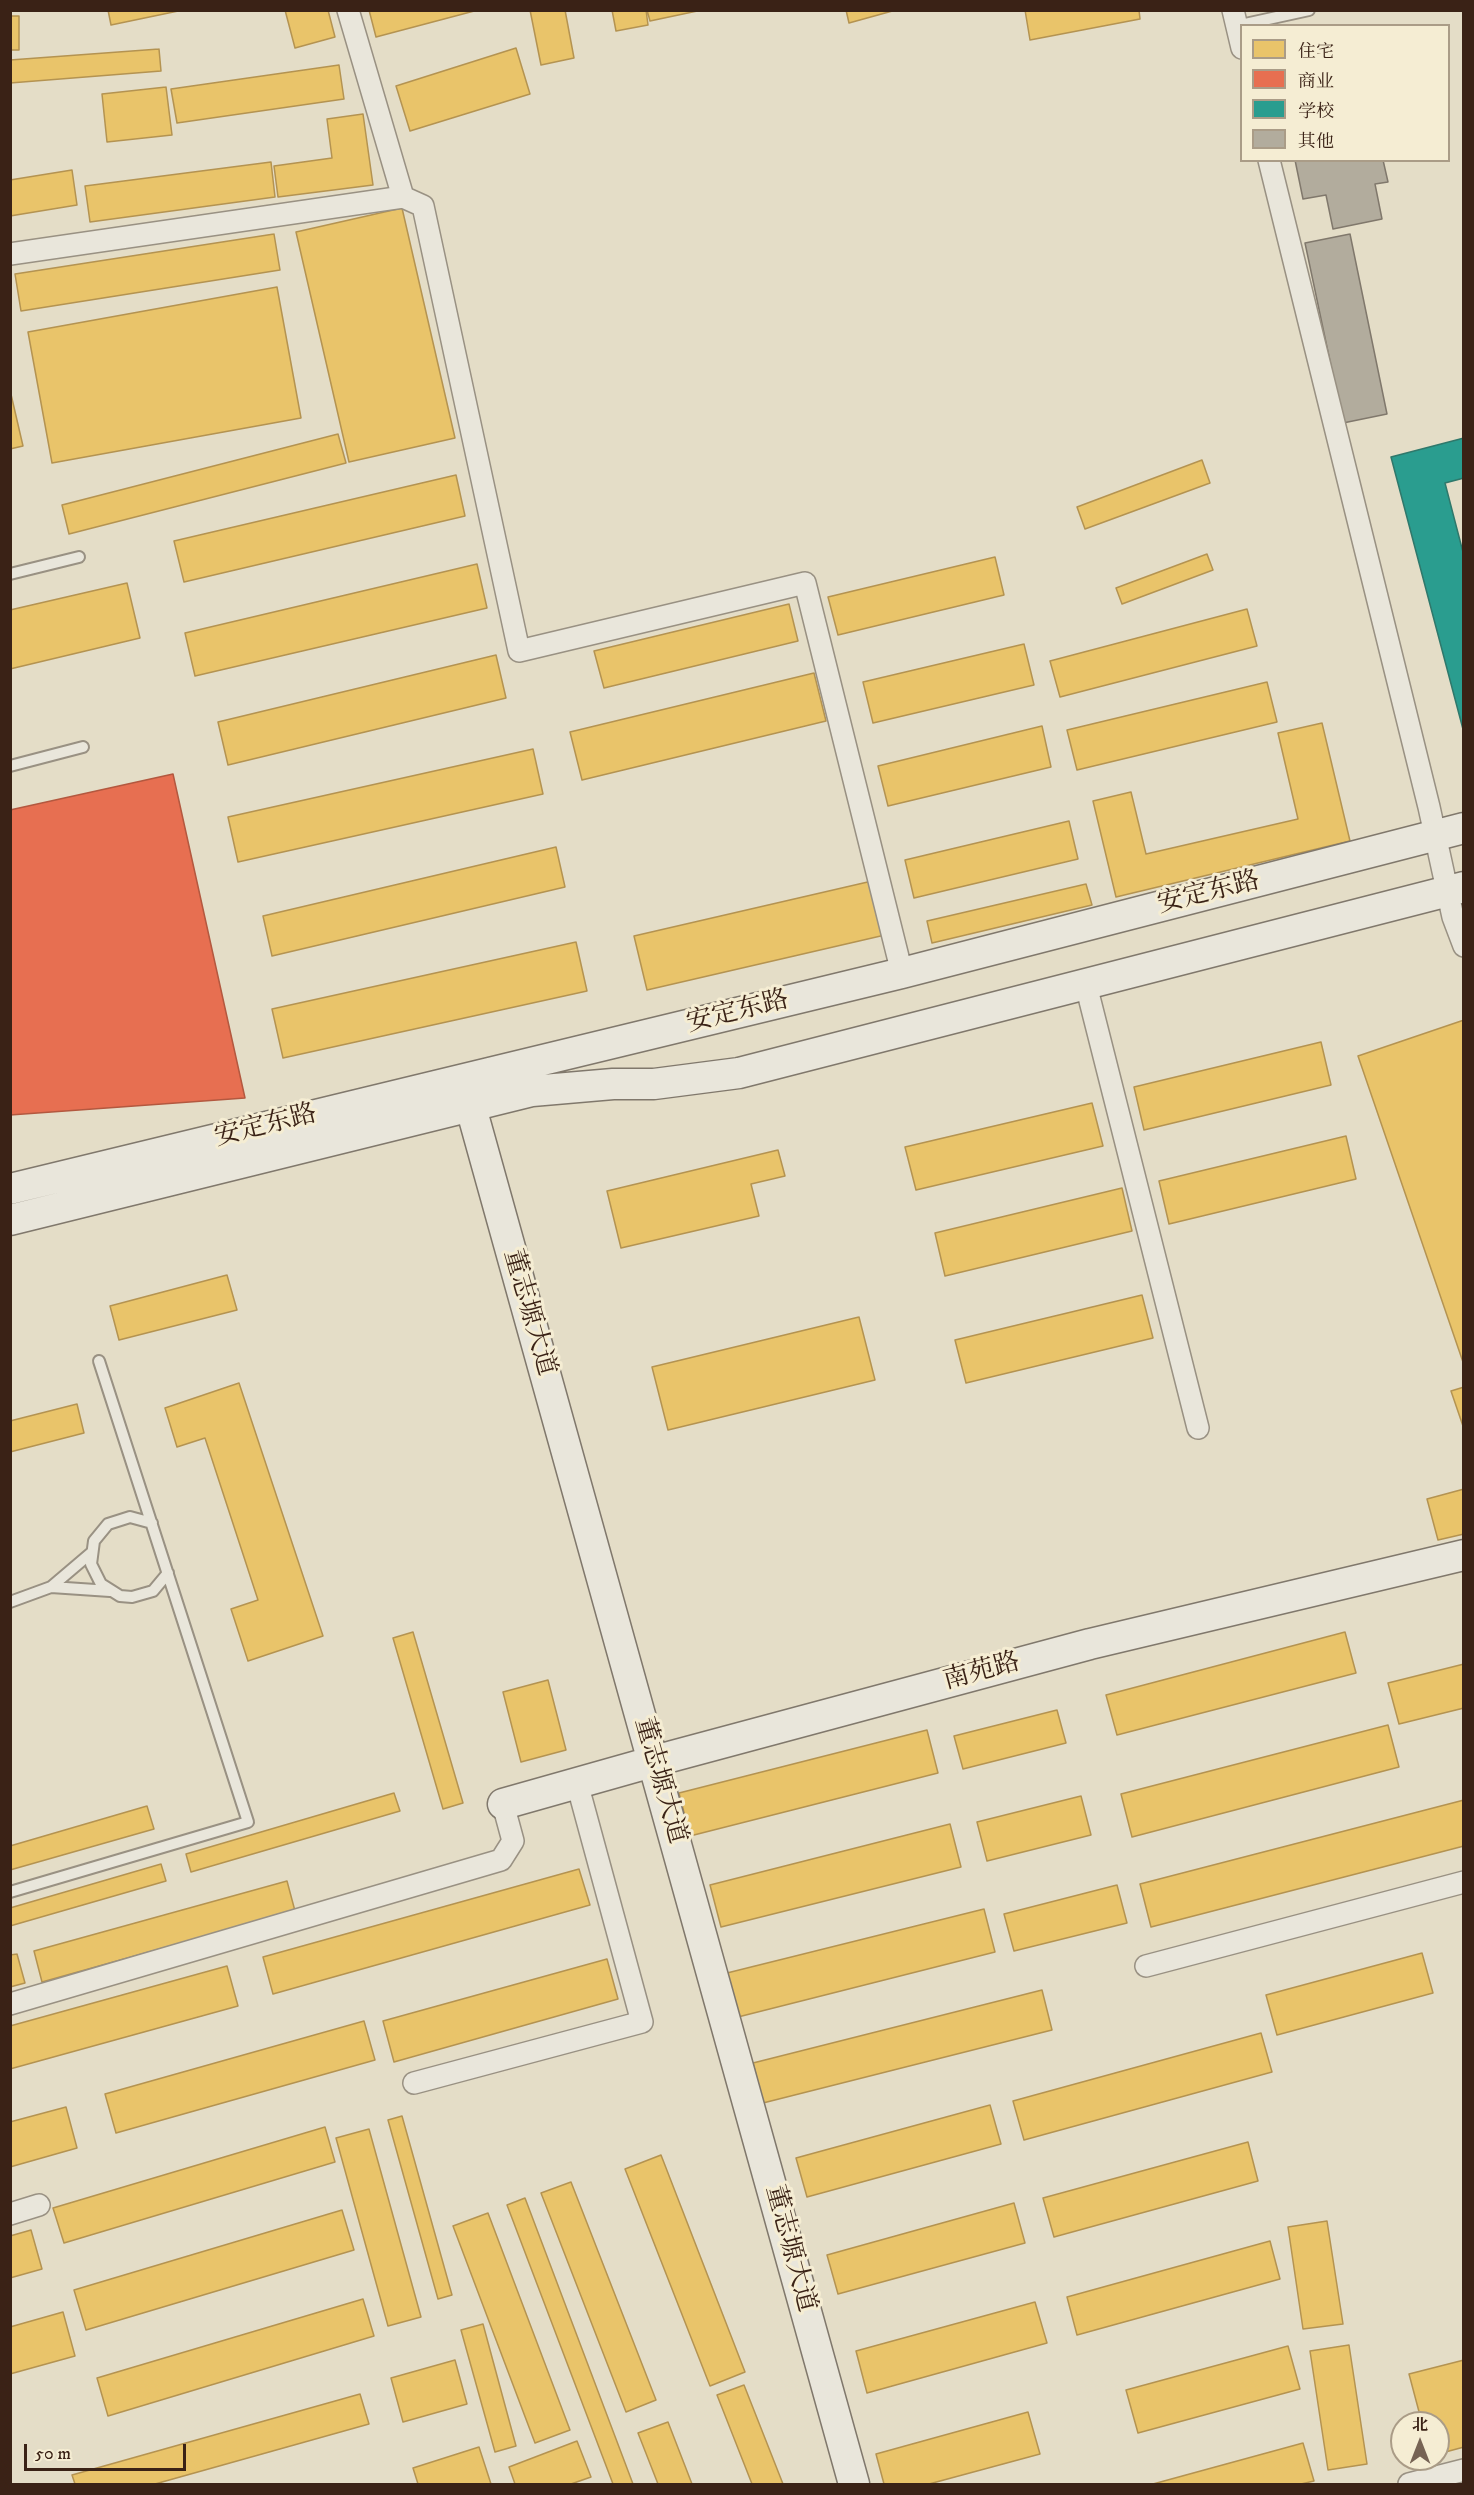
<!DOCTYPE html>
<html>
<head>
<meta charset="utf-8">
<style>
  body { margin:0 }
  #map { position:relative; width:1474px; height:2495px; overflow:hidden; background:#e4ddc7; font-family:"IM FELL DW Pica","Noto Serif SC",serif }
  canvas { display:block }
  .frame { position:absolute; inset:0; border:12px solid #3a2216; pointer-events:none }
  .legend { position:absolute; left:1240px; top:24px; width:210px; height:138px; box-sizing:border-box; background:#f5edd3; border:2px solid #aa9c87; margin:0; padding:8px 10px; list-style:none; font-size:18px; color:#3a2216 }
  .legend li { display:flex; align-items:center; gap:12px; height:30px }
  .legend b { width:30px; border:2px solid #aa9c87 }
  .north { position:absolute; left:1390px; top:2411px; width:60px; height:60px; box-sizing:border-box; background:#f5edd3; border:2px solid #aa9c87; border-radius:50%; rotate:0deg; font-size:16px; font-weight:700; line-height:24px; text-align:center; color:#3a2216 }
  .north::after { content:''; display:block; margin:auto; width:21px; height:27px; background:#766354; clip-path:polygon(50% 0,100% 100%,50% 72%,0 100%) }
  .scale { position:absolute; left:24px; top:2444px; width:162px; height:27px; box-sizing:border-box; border:3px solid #3a2216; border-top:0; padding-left:8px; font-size:18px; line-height:21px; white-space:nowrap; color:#3a2216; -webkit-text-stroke:4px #f5edd3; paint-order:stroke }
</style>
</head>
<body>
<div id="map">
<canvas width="1474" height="2495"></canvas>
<div class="frame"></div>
<ul class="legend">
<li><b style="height:16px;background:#e9c46a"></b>住宅</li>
<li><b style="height:16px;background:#e76f51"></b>商业</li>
<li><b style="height:16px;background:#2a9d8f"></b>学校</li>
<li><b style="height:16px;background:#b2ac9d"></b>其他</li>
</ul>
<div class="north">北</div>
<div class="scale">50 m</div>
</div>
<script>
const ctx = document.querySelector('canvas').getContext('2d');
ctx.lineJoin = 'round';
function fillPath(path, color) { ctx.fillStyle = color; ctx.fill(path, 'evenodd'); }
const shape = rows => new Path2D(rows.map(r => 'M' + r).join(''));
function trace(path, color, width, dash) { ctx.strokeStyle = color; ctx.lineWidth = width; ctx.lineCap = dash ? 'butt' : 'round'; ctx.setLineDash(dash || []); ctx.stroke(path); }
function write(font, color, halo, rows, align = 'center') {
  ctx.font = font + ' "IM FELL DW Pica","Noto Serif SC",serif'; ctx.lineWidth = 6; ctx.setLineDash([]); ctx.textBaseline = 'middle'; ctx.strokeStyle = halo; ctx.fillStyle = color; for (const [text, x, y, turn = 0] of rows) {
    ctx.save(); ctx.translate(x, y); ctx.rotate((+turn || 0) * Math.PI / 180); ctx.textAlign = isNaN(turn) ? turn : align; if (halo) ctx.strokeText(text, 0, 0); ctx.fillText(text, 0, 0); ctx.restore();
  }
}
const homes = shape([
  [108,10,183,10,111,25,108,10],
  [285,10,328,10,335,37,295,48,285,10],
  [369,10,478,10,376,37,369,10],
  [530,10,565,10,574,58,541,65,530,10],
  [612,10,646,10,648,25,616,31,612,10],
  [647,10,702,10,650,21,647,10],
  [846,10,896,10,849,23,846,10],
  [1025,10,1139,10,1140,19,1030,40,1025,10],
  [10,16,19,16,19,50,10,50,10,16],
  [516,48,530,94,410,131,396,86,516,48],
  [159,49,161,71,10,83,10,60,159,49],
  [339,65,344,99,177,123,171,89,339,65],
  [166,87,172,135,107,142,102,94,166,87],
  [363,114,373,185,278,197,274,166,332,158,327,119,363,114],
  [271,162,275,197,90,222,85,186,271,162],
  [72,170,77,205,10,216,10,180,72,170],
  [402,208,455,438,349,462,296,232,402,208],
  [274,234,280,270,21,311,15,274,274,234],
  [277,287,301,418,52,463,28,332,277,287],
  [10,390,23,446,10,449,10,390],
  [338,434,346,463,69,534,62,505,338,434],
  [1202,460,1210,483,1085,529,1077,507,1202,460],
  [456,475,465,516,184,582,174,541,456,475],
  [1207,554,1213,570,1122,604,1116,588,1207,554],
  [995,557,1004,595,838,635,828,597,995,557],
  [477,564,487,608,195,676,185,633,477,564],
  [127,583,140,638,10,669,10,610,127,583],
  [789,604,798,641,604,688,594,651,789,604],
  [1247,609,1257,646,1060,697,1050,661,1247,609],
  [1024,644,1034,685,873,723,863,682,1024,644],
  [496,655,506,698,228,765,218,722,496,655],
  [814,673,826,721,582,780,570,732,814,673],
  [1267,682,1277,722,1077,770,1067,730,1267,682],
  [1322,723,1350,841,1116,897,1093,801,1131,792,1146,854,1298,819,1278,733,1322,723],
  [1042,726,1051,767,888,806,878,766,1042,726],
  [533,749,543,794,238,862,228,817,533,749],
  [1069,821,1078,859,914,898,905,860,1069,821],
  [556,847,565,887,272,956,263,916,556,847],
  [872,881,885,935,647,990,634,936,872,881],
  [1086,884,1092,905,932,943,927,921,1086,884],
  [576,942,587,991,283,1058,272,1009,576,942],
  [1464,1020,1464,1365,1358,1056,1464,1020],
  [1321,1042,1331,1085,1144,1130,1134,1087,1321,1042],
  [1092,1103,1103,1146,916,1190,905,1147,1092,1103],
  [1346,1136,1356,1179,1169,1224,1159,1181,1346,1136],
  [778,1150,785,1176,751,1184,759,1216,621,1248,607,1191,778,1150],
  [1122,1188,1132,1231,945,1276,935,1233,1122,1188],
  [227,1275,237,1310,119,1340,110,1306,227,1275],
  [1142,1295,1153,1338,966,1383,955,1340,1142,1295],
  [859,1317,875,1380,668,1430,652,1367,859,1317],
  [239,1383,323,1636,248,1661,231,1609,258,1600,205,1438,177,1447,165,1408,239,1383],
  [1464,1387,1464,1429,1451,1391,1464,1387],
  [77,1404,84,1433,10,1452,10,1421,77,1404],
  [1464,1489,1464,1534,1438,1540,1427,1499,1464,1489],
  [413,1632,463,1803,443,1809,393,1638,413,1632],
  [1345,1632,1356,1673,1117,1735,1106,1695,1345,1632],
  [1464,1664,1464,1708,1399,1724,1388,1683,1464,1664],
  [548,1680,566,1750,521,1762,503,1692,548,1680],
  [1057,1710,1066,1743,963,1769,954,1736,1057,1710],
  [1388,1725,1399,1767,1132,1837,1121,1794,1388,1725],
  [927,1730,938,1773,690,1836,679,1793,927,1730],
  [394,1793,400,1811,191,1872,186,1854,394,1793],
  [1081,1796,1091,1835,987,1861,977,1822,1081,1796],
  [1464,1800,1464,1846,1151,1927,1140,1884,1464,1800],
  [147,1806,154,1829,10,1870,10,1846,147,1806],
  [950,1824,961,1867,721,1927,710,1885,950,1824],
  [161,1864,166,1881,10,1926,10,1908,161,1864],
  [579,1869,590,1905,273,1994,263,1957,579,1869],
  [287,1881,295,1911,42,1982,34,1951,287,1881],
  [1117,1885,1127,1923,1014,1951,1004,1914,1117,1885],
  [984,1909,995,1952,738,2017,727,1973,984,1909],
  [1422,1953,1433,1993,1277,2035,1266,1995,1422,1953],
  [17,1954,25,1983,10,1987,10,1955,17,1954],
  [607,1959,618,1999,394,2062,383,2021,607,1959],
  [227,1966,238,2006,10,2069,10,2026,227,1966],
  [1042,1990,1052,2030,763,2103,753,2063,1042,1990],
  [364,2021,375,2060,116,2133,105,2094,364,2021],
  [1261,2033,1272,2072,1024,2140,1013,2101,1261,2033],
  [990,2105,1001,2144,807,2197,796,2158,990,2105],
  [66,2107,77,2148,10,2167,10,2122,66,2107],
  [402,2116,452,2295,438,2299,388,2120,402,2116],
  [325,2127,335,2162,64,2243,53,2208,325,2127],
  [369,2129,421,2317,388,2326,336,2138,369,2129],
  [1248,2142,1258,2181,1054,2237,1043,2198,1248,2142],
  [661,2155,745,2372,710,2386,625,2169,661,2155],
  [571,2182,656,2400,626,2412,541,2193,571,2182],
  [525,2198,633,2484,613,2484,507,2205,525,2198],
  [1014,2203,1025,2243,838,2294,827,2255,1014,2203],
  [342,2210,354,2250,86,2330,74,2290,342,2210],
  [488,2213,570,2430,535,2443,453,2226,488,2213],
  [1327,2221,1343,2324,1303,2329,1288,2227,1327,2221],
  [31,2230,42,2269,10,2278,10,2236,31,2230],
  [1270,2241,1280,2279,1077,2335,1067,2297,1270,2241],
  [363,2299,374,2336,108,2416,97,2378,363,2299],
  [1035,2302,1047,2343,867,2393,856,2351,1035,2302],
  [63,2312,75,2356,10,2374,10,2327,63,2312],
  [483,2324,516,2446,495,2452,461,2330,483,2324],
  [1349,2345,1367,2464,1328,2470,1310,2351,1349,2345],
  [1288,2346,1300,2389,1138,2433,1126,2390,1288,2346],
  [455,2360,467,2404,403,2422,391,2378,455,2360],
  [1464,2360,1464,2447,1438,2454,1438,2423,1422,2423,1409,2374,1464,2360],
  [744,2385,783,2484,752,2484,717,2395,744,2385],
  [360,2394,369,2424,155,2484,75,2484,72,2475,360,2394],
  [1028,2412,1040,2454,929,2484,884,2484,876,2454,1028,2412],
  [668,2422,692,2484,658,2484,638,2433,668,2422],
  [577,2441,591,2477,571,2484,515,2484,509,2467,577,2441],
  [1303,2443,1314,2481,1301,2484,1153,2484,1303,2443],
  [479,2447,491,2484,418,2484,413,2468,479,2447]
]);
const shops = shape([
  [173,774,245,1098,10,1115,10,810,173,774]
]);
const schools = shape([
  [1464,438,1464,478,1445,483,1464,556,1464,733,1391,457,1464,438]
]);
const building = shape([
  [1295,160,1383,160,1388,182,1375,184,1382,219,1333,229,1326,195,1303,199,1295,160],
  [1350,234,1387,414,1343,423,1305,243,1350,234]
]);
const lane = shape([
  [1236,26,1309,10],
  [10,574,79,557],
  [10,766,83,747],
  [152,1523,130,1517,108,1524,94,1541,91,1564,101,1584,120,1596,132,1597,153,1591,168,1573],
  [51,1587,110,1591],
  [10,1602,51,1587,91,1553],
  [10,1892,248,1822,99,1361]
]);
const street = shape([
  [348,10,403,197],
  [1233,10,1242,48],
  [1269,160,1429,807,1453,917,1464,946],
  [10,254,403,197,423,206,519,651,805,583,902,973],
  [1086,985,1198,1428],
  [1146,1966,1464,1882],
  [10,2004,501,1860,513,1841,503,1804],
  [414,2083,642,2022,577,1783],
  [10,2214,39,2205],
  [1409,2484,1464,2470]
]);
const secondary = shape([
  [465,1086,854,2484],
  [10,1189,902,973,1464,828],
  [10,1220,532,1091,613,1084,654,1084,739,1073,1464,887],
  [503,1804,673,1756,1090,1644,1464,1555]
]);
const streetNames = [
  ["安定东路",1209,894,-14],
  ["安定东路",738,1013,-14],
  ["安定东路",266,1127,-14],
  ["董志塬大道",528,1313,74],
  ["南苑路",982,1673,-15],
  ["董志塬大道",659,1781,74],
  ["董志塬大道",789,2249,75]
];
fillPath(homes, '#e9c46a');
trace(homes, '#b49351', 1.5);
fillPath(shops, '#e76f51');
trace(shops, '#b3583f', 1.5);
fillPath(schools, '#2a9d8f');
trace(schools, '#2f786b', 1.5);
fillPath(building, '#b2ac9d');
trace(building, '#80786c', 1.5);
trace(lane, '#999183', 14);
trace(street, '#999183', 24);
trace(secondary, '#80786c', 33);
trace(lane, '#e9e6db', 10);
trace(street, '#e9e6db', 21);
trace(secondary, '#e9e6db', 30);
write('26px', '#3a2216', '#f5edd3', streetNames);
</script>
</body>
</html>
